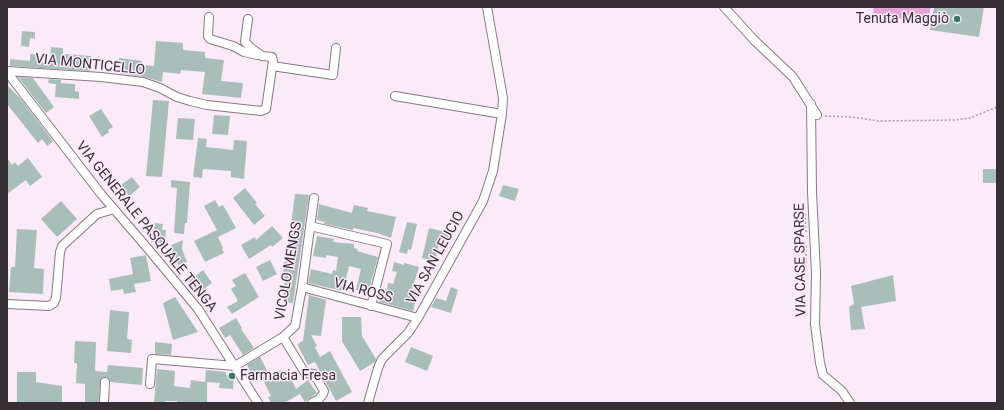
<!DOCTYPE html>
<html>
<head>
<meta charset="utf-8">
<style>
  body { margin:0 }
  #map { position:relative; width:1004px; height:410px; overflow:hidden; background:#fbeaf7; font-family:Roboto,sans-serif }
  canvas { display:block }
  .frame { position:absolute; inset:0; border:8px solid #362f34; pointer-events:none }
</style>
</head>
<body>
<div id="map">
<canvas width="1004" height="410"></canvas>
<div class="frame"></div>
</div>
<script>
const ctx = document.querySelector('canvas').getContext('2d');
ctx.lineJoin = 'round';
function fillPath(path, color) { ctx.fillStyle = color; ctx.fill(path, 'evenodd'); }
const shape = rows => new Path2D(rows.map(r => 'M' + r).join(''));
function trace(path, color, width, dash) { ctx.strokeStyle = color; ctx.lineWidth = width; ctx.lineCap = dash ? 'butt' : 'round'; ctx.setLineDash(dash || []); ctx.stroke(path); }
function write(font, color, halo, rows, align = 'center') {
  ctx.font = font + ' Roboto,sans-serif'; ctx.lineWidth = 3; ctx.setLineDash([]); ctx.textBaseline = 'middle'; ctx.strokeStyle = halo; ctx.fillStyle = color; for (const [text, x, y, turn = 0] of rows) {
    ctx.save(); ctx.translate(x, y); ctx.rotate((+turn || 0) * Math.PI / 180); ctx.textAlign = isNaN(turn) ? turn : align; if (halo) ctx.strokeText(text, 0, 0); ctx.fillText(text, 0, 0); ctx.restore();
  }
}
const green = shape([
  [874,7,931,7,927,24,873,13]
]);
const building = shape([
  [934,7,984,7,979,37,930,30],
  [22,31,35,32,35,39,30,38,29,47,21,46],
  [156,41,183,43,183,50,205,52,205,58,224,60,221,81,243,83,241,98,202,94,205,72,181,70,180,74,163,72,162,82,144,77,118,73,119,58,142,61,142,65,154,66],
  [51,47,63,48,63,54,91,56,90,71,10,66,10,59,30,61,30,54,39,55,38,62,50,63],
  [18,77,33,78,54,107,46,113],
  [49,79,61,80,61,83,75,84,75,91,79,92,79,99,55,97,56,84,48,83],
  [7,85,21,99,53,141,47,146,42,139,38,143,7,104],
  [153,100,169,101,162,177,146,176],
  [101,109,113,127,108,130,109,132,102,137,89,116],
  [214,115,230,116,228,135,212,134],
  [178,118,195,119,193,140,176,139],
  [198,138,207,139,206,147,233,150,234,140,247,141,244,179,231,177,231,171,203,169,202,178,193,177],
  [7,158,12,165,15,162,18,166,28,158,42,177,30,186,26,180,7,194],
  [983,169,997,169,997,183,983,183],
  [132,177,140,187,129,196,121,185],
  [171,180,190,182,187,223,185,223,184,234,174,233,177,188,171,187],
  [503,185,519,189,515,201,499,196],
  [245,188,257,203,255,204,265,216,254,225,233,198],
  [295,194,309,195,293,303,283,302,285,275,283,275,284,262,286,262],
  [215,200,219,207,223,205,236,228,218,237,223,248,222,249,224,253,205,262,194,241,217,230,204,206],
  [61,201,77,219,57,237,41,219],
  [319,204,352,213,354,205,368,208,367,211,396,217,391,238,377,233,353,228,353,230,324,224,325,222,317,220],
  [407,222,417,224,411,250,408,249,407,254,399,252],
  [155,223,163,224,162,230,166,230,165,243,151,242,152,229,154,230],
  [272,226,283,238,272,247,271,245,249,259,241,245,255,237,256,240],
  [429,228,449,233,447,242,440,240,435,261,422,258],
  [17,229,37,230,34,268,44,269,43,294,9,292,11,267,15,267],
  [317,236,334,239,333,242,354,244,354,248,358,249,357,251,378,257,368,293,356,290,361,269,349,266,343,291,308,283,311,269,332,274,333,270,336,271,338,257,326,255,326,258,313,256],
  [183,240,182,249,187,262,178,265,171,245],
  [146,255,151,281,134,284,136,292,124,294,123,289,111,291,109,279,133,274,130,258],
  [270,260,277,274,263,281,256,267],
  [394,262,404,265,404,263,419,267,412,289,418,291,413,311,379,302,382,288,387,290,388,283,393,284,397,272,392,271],
  [203,270,212,283,198,293,189,281],
  [245,273,259,297,232,314,227,307,238,301,231,289,236,286,232,280],
  [893,275,896,301,861,307,865,329,851,330,849,307,854,304,851,286],
  [451,287,458,290,451,313,431,307,436,298,446,301],
  [309,295,326,300,321,336,311,335,317,346,315,347,320,357,330,351,352,392,336,401,315,362,308,365,297,344,303,341],
  [175,297,198,332,173,340,163,303],
  [110,310,129,312,127,339,132,340,131,353,107,351],
  [342,317,361,317,362,336,376,359,375,362,360,371,342,341],
  [236,318,242,328,241,329,254,348,243,355,230,335,225,338,219,328],
  [75,341,96,342,95,371,107,372,108,365,143,368,142,385,110,382,108,378,103,377,100,382,99,403,85,403,85,384,76,383,77,363,74,363],
  [155,342,172,344,171,355,155,354],
  [411,347,433,356,427,371,405,362],
  [260,357,270,376,281,370,282,373,287,371,296,389,308,380,317,393,305,402,300,394,284,403,271,403,268,397,271,396,259,372,252,375,247,365],
  [157,369,175,371,174,386,190,388,191,380,205,382,206,370,226,372,226,375,234,376,233,389,219,388,220,383,207,382,207,403,177,403,177,401,165,401,164,403,154,403],
  [17,372,36,372,36,382,62,386,62,403,17,403]
]);
const path = shape([
  [825,116,852,117,879,121,956,120,970,118,997,107],
  [805,214,806,232],
  [801,274,805,270,806,263,806,244]
]);
const minor = shape([
  [724,7,754,40,793,77,817,115],
  [209,17,208,36,210,39,233,46,244,52,257,55],
  [272,66,333,75,336,48],
  [7,71,101,77,143,82,160,88,177,97,190,101,207,105,261,111,266,109,273,61,272,57,262,56,251,48,245,42,248,19],
  [7,72,101,194,149,250,198,309,258,403],
  [395,96,502,114],
  [811,104,812,192,816,273,815,324,820,363,823,375,842,391,850,403],
  [310,226,387,244,371,306],
  [302,287,418,318],
  [7,304,49,306,54,303,56,298,60,252,62,246,97,214,114,209],
  [283,337,305,373,314,374,324,391,323,394,319,399,312,403],
  [150,384,152,359,235,366,283,337,295,326,302,287,314,198],
  [104,403,105,382],
  [368,403,378,368,382,359,408,333,418,318,483,201,493,171,502,114,503,98,487,7]
]);
const markers = [
  [957,19,4,"#35796b"],
  [232,376,4,"#35796b"]
];
const poiNames = [
  ["Tenuta Maggiò",949,19],
  ["Farmacia Fresa",240,376,"left"]
];
const streetNames = [
  ["VIA MONTICELLO",90,65,6],
  ["VIA GENERALE PASQUALE TENGA",146,227,51],
  ["VIA SAN LEUCIO",436,258,-61],
  ["VIA CASE SPARSE",801,260,-91],
  ["VICOLO MENGS",289,271,-80],
  ["VIA ROSS",363,291,15]
];
fillPath(green, '#e4a5d6');
fillPath(building, '#a8beb9');
trace(minor, '#887984', 10);
trace(path, '#aa9da6', 1.5, [2, 2]);
trace(minor, '#fff', 8);
for (const [x, y, r, color] of markers) { const dot = new Path2D(); dot.arc(x, y, r, 0, 2 * Math.PI); ctx.fillStyle = color; ctx.fill(dot); trace(dot, '#fbeaf7', 1.5); }
write('14px', '#362f34', '#fbeaf7', poiNames, 'right');
write('14px', '#362f34', '#fbeaf7', streetNames);
</script>
</body>
</html>
